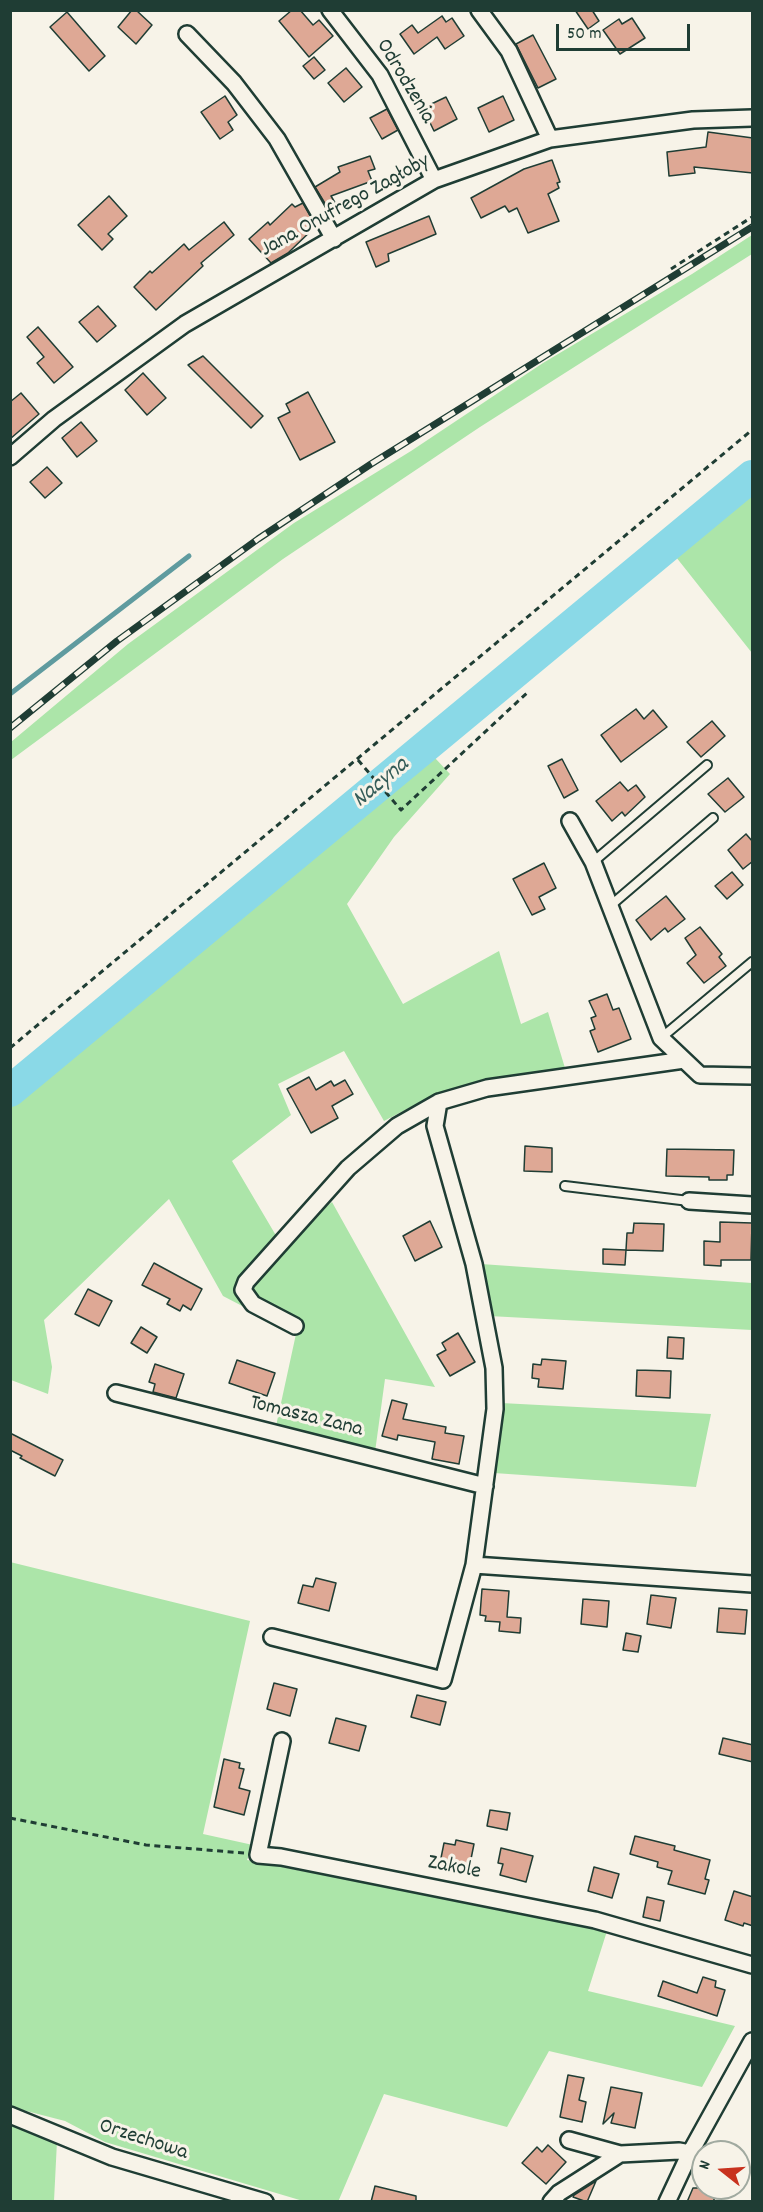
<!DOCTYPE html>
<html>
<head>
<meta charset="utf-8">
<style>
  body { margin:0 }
  #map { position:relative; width:763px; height:2212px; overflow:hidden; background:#f7f3e8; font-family:Dekko,sans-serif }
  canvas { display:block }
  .frame { position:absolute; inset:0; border:12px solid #1f3d34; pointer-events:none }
  .north { position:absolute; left:691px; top:2140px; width:60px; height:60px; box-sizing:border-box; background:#f7f3e8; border:2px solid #a1aaa0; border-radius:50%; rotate:287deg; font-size:16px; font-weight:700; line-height:24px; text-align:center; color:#1f3d34 }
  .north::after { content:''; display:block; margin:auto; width:21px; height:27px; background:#c8321e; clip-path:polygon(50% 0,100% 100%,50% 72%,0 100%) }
  .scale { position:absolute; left:556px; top:24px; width:134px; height:27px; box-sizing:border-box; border:3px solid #1f3d34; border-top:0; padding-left:8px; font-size:18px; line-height:21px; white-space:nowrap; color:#1f3d34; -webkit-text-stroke:4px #f7f3e8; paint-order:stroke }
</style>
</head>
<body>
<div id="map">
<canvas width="763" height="2212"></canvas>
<div class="frame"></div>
<div class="north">N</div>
<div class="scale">50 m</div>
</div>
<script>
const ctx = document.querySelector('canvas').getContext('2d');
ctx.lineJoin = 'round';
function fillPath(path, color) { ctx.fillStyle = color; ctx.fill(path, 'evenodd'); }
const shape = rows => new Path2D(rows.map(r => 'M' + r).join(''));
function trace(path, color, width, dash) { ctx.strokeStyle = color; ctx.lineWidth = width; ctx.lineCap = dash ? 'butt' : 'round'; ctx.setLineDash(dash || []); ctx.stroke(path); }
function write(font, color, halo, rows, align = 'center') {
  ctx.font = font + ' Dekko,sans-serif'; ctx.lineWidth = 6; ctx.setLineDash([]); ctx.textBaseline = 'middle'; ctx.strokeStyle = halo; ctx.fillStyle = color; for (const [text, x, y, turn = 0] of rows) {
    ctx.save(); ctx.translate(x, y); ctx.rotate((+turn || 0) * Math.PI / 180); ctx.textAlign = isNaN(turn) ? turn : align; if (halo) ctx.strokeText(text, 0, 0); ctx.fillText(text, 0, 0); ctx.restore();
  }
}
const green = shape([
  [752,235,752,254,480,427,283,559,11,760,11,742,128,644,294,523,411,451,543,363,692,274],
  [752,495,752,653,676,557],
  [435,758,450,774,394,837,347,904,403,1004,499,951,521,1024,548,1012,565,1068,426,1099,384,1121,344,1051,278,1084,291,1115,232,1161,281,1244,332,1202,435,1387,385,1379,375,1452,276,1426,296,1334,223,1296,169,1199,44,1320,52,1367,48,1394,11,1380,10,1105],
  [481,1264,752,1283,752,1330,489,1316],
  [501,1403,711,1414,696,1487,494,1473],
  [10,1562,250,1621,203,1834,253,1845,247,1860,607,1931,588,1991,735,2026,702,2087,549,2051,507,2127,384,2094,338,2202,303,2201,105,2142,65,2121,11,2107],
  [11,2125,57,2141,54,2201,11,2202]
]);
const stream = shape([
  [530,644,545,648],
  [10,694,189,556]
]);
const river = shape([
  [10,1091,752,476]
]);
const building = shape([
  [132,10,136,10,152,25,136,44,118,27,132,10],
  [292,10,300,10,313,25,319,20,333,36,309,57,279,21,292,10],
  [575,10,592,10,599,21,588,29,575,10],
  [67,12,105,56,89,71,50,27,67,12],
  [442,16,446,22,452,18,464,36,445,49,437,37,414,54,400,34,412,25,418,33,442,16],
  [632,18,645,38,620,54,603,30,619,19,622,24,632,18],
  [533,35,556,79,538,88,516,44,533,35],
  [314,57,325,70,314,79,303,66,314,57],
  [346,68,362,87,344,102,328,83,346,68],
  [225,96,237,115,228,122,233,130,220,139,201,112,225,96],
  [503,96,514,120,489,132,478,108,503,96],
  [446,97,457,119,434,131,423,108,446,97],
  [387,109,398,130,382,139,370,118,387,109],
  [708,132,753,138,753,173,694,167,695,173,669,176,667,152,706,147,708,132],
  [370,156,375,169,368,171,372,181,331,196,337,206,329,210,315,187,340,172,338,167,370,156],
  [552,160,560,182,557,183,559,188,548,194,559,221,528,233,517,208,509,212,505,206,481,218,471,198,524,169,552,160],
  [109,196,127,216,108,234,113,239,102,250,78,225,109,196],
  [303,203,312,219,308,221,314,228,288,253,271,263,249,239,268,222,270,225,292,204,295,207,303,203],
  [429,216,436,234,388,254,389,261,376,267,366,242,429,216],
  [224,222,234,235,201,263,203,266,156,310,134,287,150,271,152,273,184,244,189,250,224,222],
  [98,306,116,326,97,342,79,322,98,306],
  [38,327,73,367,54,383,37,363,44,357,27,337,38,327],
  [203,356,263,416,251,428,188,365,203,356],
  [143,373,166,398,147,415,125,390,143,373],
  [308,392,335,442,300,460,278,418,290,412,286,404,308,392],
  [21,393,39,414,10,439,10,402,21,393],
  [81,422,97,441,77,457,62,438,81,422],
  [47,467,62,483,45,498,30,482,47,467],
  [636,709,644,719,653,710,667,727,621,762,601,735,636,709],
  [712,721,725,736,701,757,687,742,712,721],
  [562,759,578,790,564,798,548,766,562,759],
  [728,778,744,797,725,812,708,794,728,778],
  [620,782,628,791,636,785,645,797,625,816,622,812,612,821,596,801,620,782],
  [746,834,753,842,753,861,743,869,728,850,746,834],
  [544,863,556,888,539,897,545,909,532,915,513,879,544,863],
  [732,872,743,885,727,899,715,886,732,872],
  [666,896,685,919,668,932,665,928,651,940,636,920,666,896],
  [700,927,722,954,719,957,726,966,704,983,687,963,696,955,685,938,700,927],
  [607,994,613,1010,619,1008,631,1039,598,1052,590,1031,595,1029,591,1018,596,1016,589,1001,607,994],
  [309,1077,316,1090,331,1081,334,1086,345,1080,353,1094,332,1106,338,1118,311,1133,287,1089,309,1077],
  [525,1146,552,1148,552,1172,524,1171,525,1146],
  [667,1149,734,1150,733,1175,727,1175,727,1180,709,1180,709,1177,666,1176,667,1149],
  [430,1221,442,1247,415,1261,403,1236,430,1221],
  [720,1222,752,1223,751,1260,721,1260,721,1266,704,1265,704,1241,720,1242,720,1222],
  [634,1223,664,1224,663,1251,626,1250,627,1233,633,1233,634,1223],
  [603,1249,626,1250,625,1265,603,1264,603,1249],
  [154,1263,202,1289,191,1310,183,1305,180,1311,167,1304,170,1299,142,1285,154,1263],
  [88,1289,112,1301,99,1326,75,1314,88,1289],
  [141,1327,157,1337,147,1353,131,1343,141,1327],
  [458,1333,475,1362,450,1376,437,1355,446,1350,442,1343,458,1333],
  [668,1337,684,1338,683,1359,667,1358,668,1337],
  [542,1359,566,1361,563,1389,538,1387,539,1379,532,1378,533,1364,541,1365,542,1359],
  [237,1360,275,1373,267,1396,229,1383,237,1360],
  [155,1364,184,1374,176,1398,153,1392,155,1384,149,1382,155,1364],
  [637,1370,671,1371,670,1398,636,1396,637,1370],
  [392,1400,407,1404,403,1419,446,1427,445,1433,464,1436,459,1464,432,1459,435,1442,398,1435,397,1440,382,1436,392,1400],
  [10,1433,63,1460,55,1476,20,1458,22,1456,10,1450,10,1433],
  [316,1578,336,1583,329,1611,298,1603,303,1585,313,1587,316,1578],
  [482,1589,509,1591,507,1617,521,1618,520,1633,499,1631,500,1622,485,1621,486,1616,480,1615,482,1589],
  [651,1595,676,1598,671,1628,647,1624,651,1595],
  [583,1599,609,1601,607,1627,581,1624,583,1599],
  [719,1608,747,1610,745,1634,717,1632,719,1608],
  [626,1633,641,1636,638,1652,623,1650,626,1633],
  [274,1683,297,1689,290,1716,267,1709,274,1683],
  [417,1695,446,1702,440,1725,411,1717,417,1695],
  [336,1718,366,1726,359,1751,329,1743,336,1718],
  [723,1738,753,1745,753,1762,719,1754,723,1738],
  [224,1759,240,1763,239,1768,244,1769,239,1788,250,1791,244,1815,214,1807,224,1759],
  [490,1810,510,1813,507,1830,487,1826,490,1810],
  [635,1836,675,1846,674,1850,710,1860,705,1879,709,1880,705,1894,668,1884,672,1871,657,1867,658,1862,630,1854,635,1836],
  [456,1840,474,1844,468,1874,439,1868,444,1843,455,1845,456,1840],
  [501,1848,533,1856,526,1882,500,1875,503,1864,498,1863,501,1848],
  [594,1867,619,1874,612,1898,588,1891,594,1867],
  [734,1891,753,1897,753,1926,744,1923,743,1926,725,1920,734,1891],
  [647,1897,664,1901,660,1921,643,1917,647,1897],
  [703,1977,716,1981,715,1987,725,1990,717,2016,658,1996,663,1981,697,1993,703,1977],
  [568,2075,584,2078,579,2100,586,2102,582,2122,560,2117,568,2075],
  [611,2087,642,2093,635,2128,611,2123,614,2113,603,2124,611,2087],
  [548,2145,566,2162,546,2184,522,2163,537,2147,542,2152,548,2145],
  [596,2181,587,2202,573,2197,574,2195,596,2181],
  [375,2186,416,2196,416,2202,371,2202,375,2186],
  [693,2188,719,2188,713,2202,687,2202,693,2188]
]);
const path = shape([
  [671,269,752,217],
  [358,760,401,810,528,692],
  [10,1048,752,430],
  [10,1818,146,1845,244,1853]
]);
const service = shape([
  [593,862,707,765],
  [610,906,713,818],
  [661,1038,752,962],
  [565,1186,689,1201]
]);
const minor = shape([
  [330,10,380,75,434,180],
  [479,10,509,51,550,139],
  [187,34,234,83,277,139,334,239],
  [10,457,54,419,185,324,434,180,550,139,693,120,752,118],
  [570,821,593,862,661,1038,700,1075,752,1076],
  [689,1201,752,1205],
  [295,1326,253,1304,243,1290,246,1282,348,1168,397,1126,439,1102],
  [116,1393,485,1486],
  [474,1565,752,1584],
  [272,1637,443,1680,474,1565,495,1409,494,1368,474,1264,435,1126,439,1102,487,1088,684,1060],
  [282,1741,258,1855,281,1857,595,1920,752,1965],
  [10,2115,112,2157,265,2202],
  [569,2140,620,2154],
  [551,2202,559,2193,620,2154,679,2151,690,2153],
  [667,2202,690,2153,752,2041]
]);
const rail = shape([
  [10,728,117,641,258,539,371,464,752,227]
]);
const streetNames = [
  ["Odrodzenia",404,82,59],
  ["Jana Onufrego Zagłoby",346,207,-29],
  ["Tomasza Zana",306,1418,14],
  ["Zakole",454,1869,11],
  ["Orzechowa",143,2141,18]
];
const waterNames = [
  ["Nacyna",382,784,-40]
];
fillPath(green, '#ace5a9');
trace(stream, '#5f9b9f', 5);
trace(river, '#8ad9e7', 32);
fillPath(building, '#dea895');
trace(building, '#1f3d34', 1.5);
trace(service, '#1f3d34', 12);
trace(minor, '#1f3d34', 20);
trace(path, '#1f3d34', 3, [6, 4.5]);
trace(service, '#f7f3e8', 8);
trace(minor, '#f7f3e8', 15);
trace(rail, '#1f3d34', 7);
trace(rail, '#f7f3e8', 4.5, [14]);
write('22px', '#1f3d34', '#f7f3e8', streetNames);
write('italic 24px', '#345c58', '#f7f3e8', waterNames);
</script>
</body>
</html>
